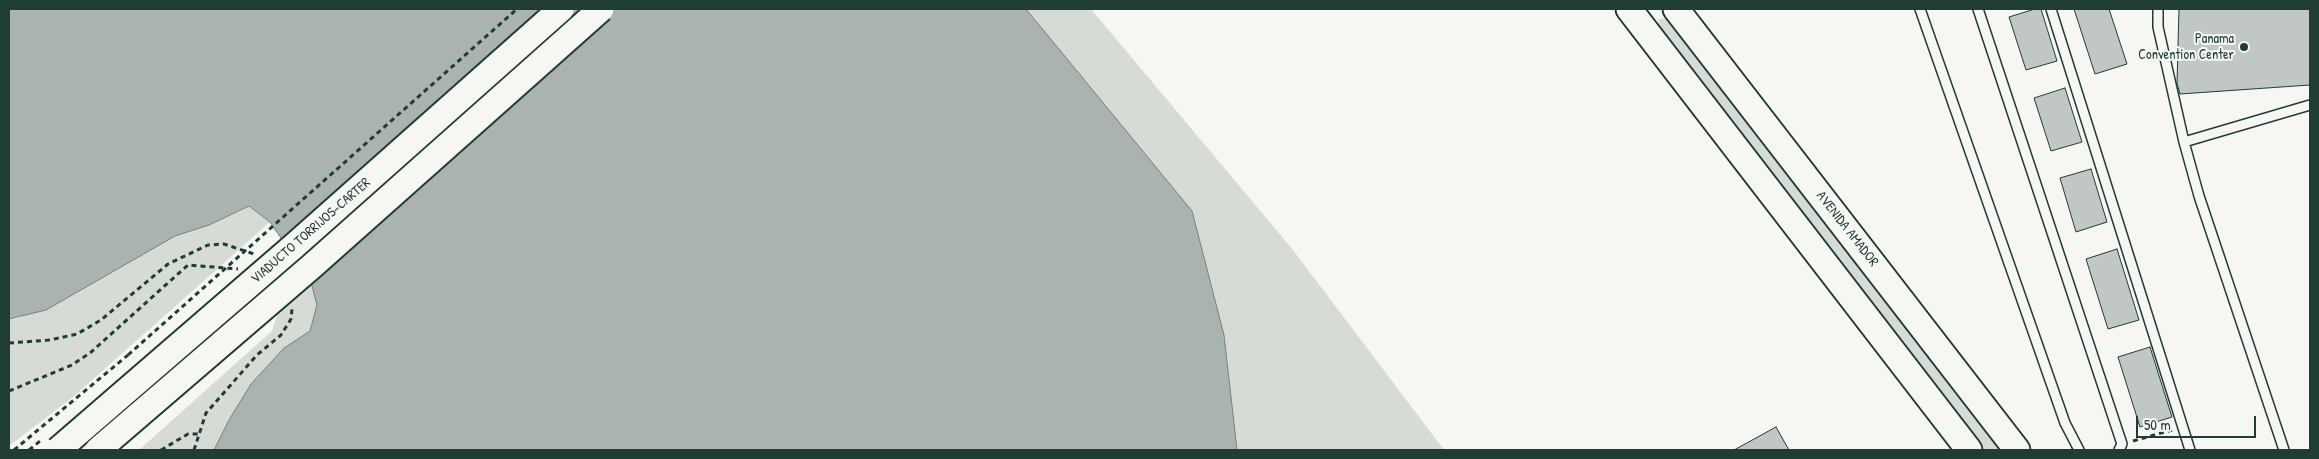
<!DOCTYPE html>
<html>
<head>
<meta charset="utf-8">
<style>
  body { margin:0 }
  #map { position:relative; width:2319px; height:459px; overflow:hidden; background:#f6f6f2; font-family:"Patrick Hand",sans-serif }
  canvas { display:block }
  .frame { position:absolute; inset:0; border:10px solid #1f3d34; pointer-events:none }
  .scale { position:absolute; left:2136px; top:416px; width:120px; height:22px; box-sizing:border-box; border:2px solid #1f3d34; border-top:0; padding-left:6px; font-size:15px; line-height:18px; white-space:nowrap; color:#1f3d34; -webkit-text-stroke:4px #f6f6f2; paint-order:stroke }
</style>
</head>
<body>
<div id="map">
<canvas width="2319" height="459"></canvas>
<div class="frame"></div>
<div class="scale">50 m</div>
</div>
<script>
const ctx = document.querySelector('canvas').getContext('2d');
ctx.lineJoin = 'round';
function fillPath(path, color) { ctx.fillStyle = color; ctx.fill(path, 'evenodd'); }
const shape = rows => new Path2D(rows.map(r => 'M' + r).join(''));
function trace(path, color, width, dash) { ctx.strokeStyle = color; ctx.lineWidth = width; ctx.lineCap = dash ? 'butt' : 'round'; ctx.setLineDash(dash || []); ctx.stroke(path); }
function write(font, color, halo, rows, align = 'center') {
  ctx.font = font + ' "Patrick Hand",sans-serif'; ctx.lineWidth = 4; ctx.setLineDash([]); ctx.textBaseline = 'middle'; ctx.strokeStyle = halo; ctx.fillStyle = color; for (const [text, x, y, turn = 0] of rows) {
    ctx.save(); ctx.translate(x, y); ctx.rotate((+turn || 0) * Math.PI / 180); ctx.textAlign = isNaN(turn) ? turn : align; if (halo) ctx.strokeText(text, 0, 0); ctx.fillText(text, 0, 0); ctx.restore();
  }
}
const green = shape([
  [1026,9,1091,9,1293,250,1444,450,1237,450,1224,335,1036,20],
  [1666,18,1676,25,2007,450,1983,450,1657,26,1659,19],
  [249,206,270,222,73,397,9,446,9,319,19,318,175,236,209,225],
  [312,282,317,305,310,331,284,348,229,420,214,450,139,450,272,331,277,315]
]);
const water = shape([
  [9,9,1026,9,1192,211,1224,335,1237,450,214,450,229,420,251,384,284,348,310,331,317,305,311,282,270,222,249,206,209,225,175,236,46,310,9,319,9,9]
]);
const building = shape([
  [2035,9,2041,9,2057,61,2026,70,2009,17,2035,9],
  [2074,9,2109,9,2127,64,2095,74,2074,9],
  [2179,9,2310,9,2310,85,2180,94,2177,83,2179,9],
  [2065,88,2082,142,2051,151,2034,98,2065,88],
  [2091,169,2107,222,2076,232,2060,178,2091,169],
  [2117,249,2139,320,2108,329,2086,259,2117,249],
  [2150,347,2172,417,2140,427,2118,357,2150,347],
  [1776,427,1789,450,1734,450,1776,427]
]);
const path = shape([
  [9,343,50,340,77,334,101,320,168,264,208,245,224,244,254,254],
  [9,391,72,365,90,353,188,265,238,269],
  [2133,441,2172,430],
  [14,450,128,355],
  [161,450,188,434,199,434],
  [194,450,206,413,257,355,281,335,291,319,292,309]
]);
const lane = shape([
  [1920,9,2065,423,2079,450],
  [1978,9,2122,444,2119,450],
  [2051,9,2190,450],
  [2158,9,2158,27,2184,142,2199,196,2284,450],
  [2184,142,2310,105]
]);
const secondary = shape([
  [1629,9,1969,450],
  [1676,9,2017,450]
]);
const pathBridge = shape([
  [128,355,517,9],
  [29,450,40,441]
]);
const secondaryBridge = shape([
  [58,450,294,246,561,9],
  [98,450,312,266,601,9]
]);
const markers = [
  [2244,47,5,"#1f3d34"]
];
const poiNames = [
  ["Panama",2234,39],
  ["Convention Center",2234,55]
];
const streetNames = [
  ["AVENIDA AMADOR",1847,229,52],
  ["VIADUCTO TORRIJOS-CARTER",311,231,-41]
];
fillPath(green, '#d6dbd6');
fillPath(water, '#aab3ae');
trace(water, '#72847d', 1);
fillPath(building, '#c1c8c3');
trace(building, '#1f3d34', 1);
trace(lane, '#1f3d34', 12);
trace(secondary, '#1f3d34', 29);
trace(path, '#1f3d34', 3, [5, 4]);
trace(lane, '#f6f6f2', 9);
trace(secondary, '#f6f6f2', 25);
trace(secondaryBridge, '#1f3d34', 29, []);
trace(pathBridge, '#1f3d34', 3, [5, 4]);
trace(secondaryBridge, '#f6f6f2', 25);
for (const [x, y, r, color] of markers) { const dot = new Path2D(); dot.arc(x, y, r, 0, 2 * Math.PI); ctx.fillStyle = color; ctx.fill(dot); trace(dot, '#f6f6f2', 2); }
write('14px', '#1f3d34', '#f6f6f2', poiNames, 'right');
write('14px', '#1f3d34', '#f6f6f2', streetNames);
</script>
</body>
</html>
